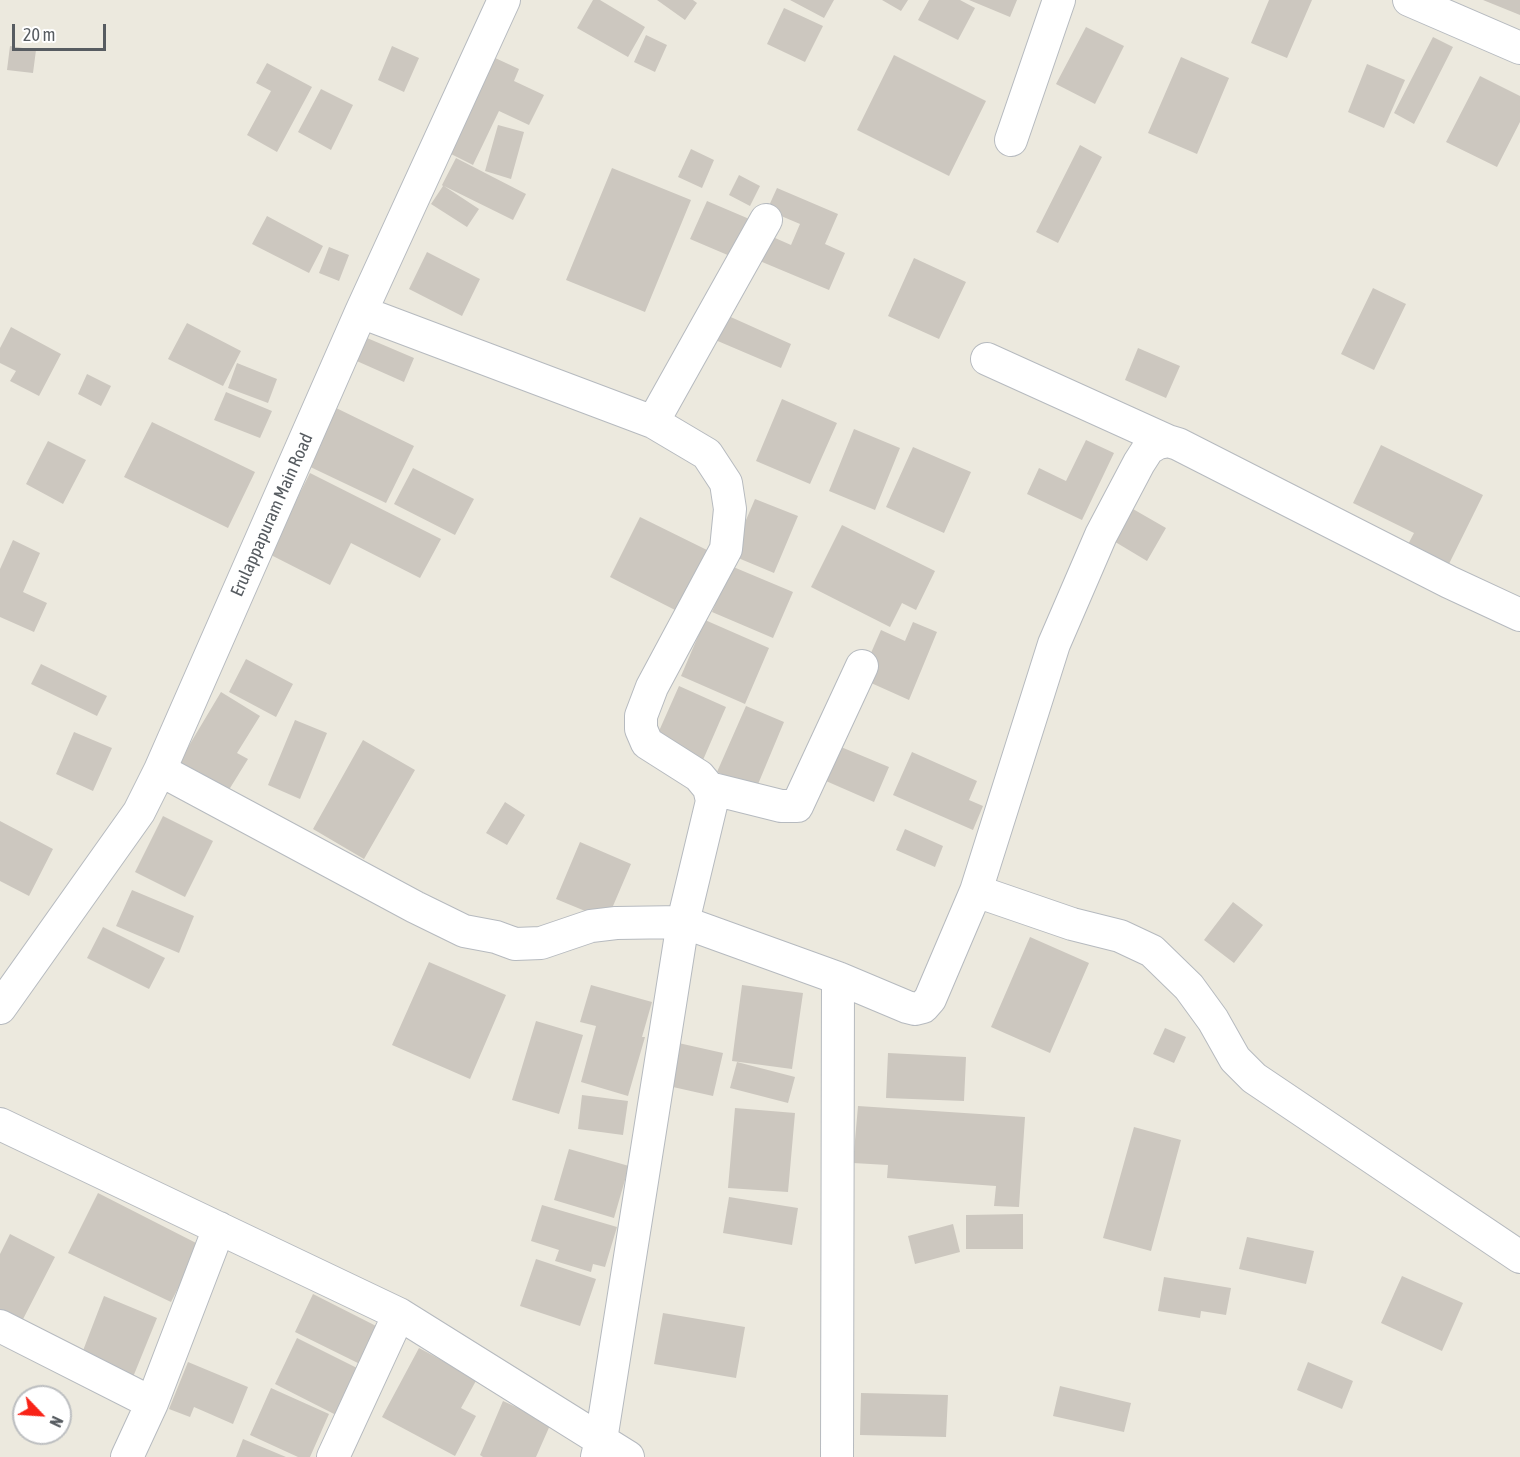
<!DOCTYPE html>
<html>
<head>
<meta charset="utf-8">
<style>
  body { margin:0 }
  #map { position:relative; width:1520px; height:1457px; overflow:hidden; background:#ece9de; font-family:"Asap Condensed",sans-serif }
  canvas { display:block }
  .north { position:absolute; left:12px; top:1385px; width:60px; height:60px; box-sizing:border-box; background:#fff; border:2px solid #bcbec0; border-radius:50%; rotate:115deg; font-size:16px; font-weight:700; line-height:24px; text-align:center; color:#575c61 }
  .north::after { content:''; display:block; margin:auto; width:21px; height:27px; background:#f82317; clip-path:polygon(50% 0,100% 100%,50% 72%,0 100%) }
  .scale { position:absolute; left:12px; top:24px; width:94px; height:27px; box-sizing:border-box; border:3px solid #575c61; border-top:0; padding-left:8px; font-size:18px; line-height:21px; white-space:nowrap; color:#575c61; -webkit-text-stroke:4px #fff; paint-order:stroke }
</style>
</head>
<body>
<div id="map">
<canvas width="1520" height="1457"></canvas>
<div class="north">N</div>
<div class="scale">20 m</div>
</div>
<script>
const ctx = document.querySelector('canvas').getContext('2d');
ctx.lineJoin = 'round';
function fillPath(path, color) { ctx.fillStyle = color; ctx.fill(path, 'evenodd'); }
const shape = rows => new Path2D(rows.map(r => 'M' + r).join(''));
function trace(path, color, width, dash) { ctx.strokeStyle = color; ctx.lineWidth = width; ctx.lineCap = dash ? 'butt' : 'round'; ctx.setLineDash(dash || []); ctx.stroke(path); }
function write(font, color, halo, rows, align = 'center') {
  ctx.font = font + ' "Asap Condensed",sans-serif'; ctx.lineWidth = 4.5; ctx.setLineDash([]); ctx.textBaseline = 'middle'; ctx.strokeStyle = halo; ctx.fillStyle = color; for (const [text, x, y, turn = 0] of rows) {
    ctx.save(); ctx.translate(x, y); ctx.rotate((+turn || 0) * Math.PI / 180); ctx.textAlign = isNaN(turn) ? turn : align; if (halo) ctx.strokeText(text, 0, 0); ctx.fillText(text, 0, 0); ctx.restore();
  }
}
const building = shape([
  [593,0,600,0,645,27,628,57,577,28],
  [657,0,693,0,697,3,685,20],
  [790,0,834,0,824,18],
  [882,0,908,0,901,11],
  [929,0,960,0,975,8,958,40,918,20],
  [969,0,1017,0,1010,17],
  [1269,0,1312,0,1287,58,1251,43],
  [1483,0,1520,0,1520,15],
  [784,8,823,26,805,62,767,44],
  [1086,27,1124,46,1095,104,1056,84],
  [646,35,667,45,655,72,634,62],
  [1433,37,1453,47,1414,124,1394,113],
  [10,46,36,50,33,73,7,70],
  [392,46,419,58,404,92,378,80],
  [894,55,986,101,949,176,857,130],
  [493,57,519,69,514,81,544,95,529,125,499,111,473,165,447,152],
  [1181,57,1229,78,1197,154,1148,133],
  [267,63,312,87,277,152,247,135,271,91,256,83],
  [1367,64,1405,80,1384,128,1348,112],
  [1480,76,1520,96,1520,122,1497,167,1446,142],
  [321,89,353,105,331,150,298,132],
  [498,125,524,132,511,179,485,171],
  [1080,145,1102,157,1058,243,1036,232],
  [691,149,714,160,702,188,678,177],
  [456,158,526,194,513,220,444,186,479,209,467,227,431,204,443,186,442,185],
  [612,168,691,200,645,312,566,280],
  [739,175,760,186,750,206,729,195],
  [777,188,838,214,825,244,845,253,829,290,755,259,766,234,791,245,800,224,767,210],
  [707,201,754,221,737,259,690,239],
  [267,216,323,246,309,273,252,244],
  [329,247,349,255,339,281,319,273],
  [427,252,480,279,462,316,409,289],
  [914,258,966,282,939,339,888,316],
  [1373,288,1406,304,1374,370,1341,354],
  [724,314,791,344,781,368,713,339],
  [187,323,241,351,223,386,168,359],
  [11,327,61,354,39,396,10,381,16,371,0,363,0,348],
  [360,335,414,358,404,382,350,358],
  [1138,348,1180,366,1166,398,1125,380],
  [237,363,277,379,268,403,228,388],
  [87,374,111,386,101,406,78,394],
  [226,392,272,411,260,438,214,420],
  [782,399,837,423,810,484,756,461],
  [330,405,414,446,386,503,302,463],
  [152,422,255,472,228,528,124,477],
  [854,429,900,448,875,510,829,491],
  [1086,440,1114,453,1082,520,1027,494,1039,468,1066,481],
  [48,441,86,460,63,504,26,484],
  [1381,445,1483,495,1445,572,1404,552,1414,533,1353,503],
  [913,447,971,472,944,533,886,507],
  [413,468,474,499,455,535,394,504],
  [310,473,441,539,420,578,351,543,330,585,269,554],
  [755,499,798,516,774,573,731,555],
  [1126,505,1166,528,1147,561,1107,537],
  [640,517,709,551,679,612,610,577],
  [842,525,935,571,916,610,902,603,890,627,811,587],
  [13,540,40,553,23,592,47,603,34,632,0,617,0,569],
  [731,566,793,592,773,638,712,612],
  [705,620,769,648,745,704,681,676],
  [913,622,937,632,909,700,860,678,881,630,905,641],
  [246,659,293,684,276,717,229,692],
  [41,664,107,696,97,716,31,684],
  [679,686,726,707,703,760,655,740],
  [221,692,260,716,237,753,248,759,227,793,178,764],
  [746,706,784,722,756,789,717,772],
  [295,720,327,733,300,799,268,785],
  [74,732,112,748,93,791,56,774],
  [363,740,415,770,364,859,313,829],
  [841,747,889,767,874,802,826,781],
  [912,752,977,781,969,800,983,806,973,830,893,795],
  [505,802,525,815,507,845,486,833],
  [163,816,213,841,185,897,135,872],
  [0,821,53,849,29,896,0,881],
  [905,829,943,846,935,867,896,850],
  [580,842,631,864,607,920,556,899],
  [132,890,194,916,179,953,116,926],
  [1233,902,1263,925,1234,963,1204,940],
  [103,927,165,958,149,989,87,958],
  [1030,937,1089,963,1050,1053,991,1027],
  [429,962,506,995,470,1079,392,1045],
  [591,985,652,1002,642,1037,645,1037,628,1096,581,1082,596,1026,580,1022],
  [742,985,803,993,792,1069,732,1061],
  [536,1021,583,1035,559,1114,512,1100],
  [1165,1028,1186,1037,1174,1063,1153,1054],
  [674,1042,723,1053,713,1096,664,1085],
  [888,1053,966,1057,964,1101,886,1098],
  [737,1062,795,1077,788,1103,730,1088],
  [582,1095,628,1101,623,1135,578,1129],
  [858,1106,1025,1117,1019,1207,994,1206,996,1186,887,1178,888,1165,853,1163],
  [735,1108,795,1113,788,1192,728,1188],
  [1134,1127,1181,1140,1151,1251,1103,1238],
  [569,1149,629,1166,614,1218,554,1200],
  [98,1193,200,1245,171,1302,68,1253],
  [729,1197,798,1208,792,1245,723,1233],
  [542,1205,617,1227,605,1267,593,1264,591,1272,555,1261,559,1250,531,1241],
  [1023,1214,1023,1249,966,1249,966,1215],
  [953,1224,960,1252,915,1264,908,1236],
  [10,1234,55,1257,20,1325,0,1315,0,1254],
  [1247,1237,1314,1251,1306,1284,1239,1269],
  [536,1259,596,1279,580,1326,520,1306],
  [1402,1276,1463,1303,1442,1351,1381,1323],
  [1164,1277,1231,1288,1226,1315,1201,1311,1200,1318,1158,1311],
  [313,1294,382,1329,364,1366,295,1332],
  [104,1296,157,1318,131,1382,79,1361],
  [663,1313,745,1327,736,1378,654,1364],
  [297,1338,363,1371,340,1417,275,1384],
  [419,1348,477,1379,461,1408,476,1416,455,1456,382,1417],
  [188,1362,248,1387,233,1424,194,1407,190,1417,169,1409],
  [1308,1362,1353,1381,1342,1409,1297,1390],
  [1060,1386,1131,1403,1124,1432,1053,1416],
  [271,1388,329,1414,310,1457,298,1457,250,1435],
  [861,1393,948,1395,946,1437,860,1435],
  [503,1401,551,1423,536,1457,483,1457,480,1455],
  [243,1439,286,1457,236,1457]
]);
const minor = shape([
  [1409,0,1520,48],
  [1011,140,1059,0],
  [361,312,653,422,707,454,726,483,730,509,726,549,652,687,641,716,641,729,647,743,699,776,709,788,712,801,683,922,601,1440,597,1457],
  [987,359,1168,441],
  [653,422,766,220],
  [160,770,415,907,464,931,496,937,515,944,541,943,591,926,616,923,683,922,838,978,907,1007,915,1009,923,1007,930,999,976,891,1054,644,1101,535,1139,463,1148,449,1158,443,1168,441,1178,444,1449,582,1520,615],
  [709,788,781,806,797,806,862,666],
  [976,891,1072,924,1120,936,1152,951,1189,987,1213,1020,1235,1059,1254,1078,1520,1257],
  [0,1008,139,812,160,770,361,312,504,0],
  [0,1124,399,1314,628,1457],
  [0,1326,152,1403,219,1228],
  [127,1457,152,1403],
  [333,1457,399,1314],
  [837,1457,838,978]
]);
const streetNames = [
  ["Erulappapuram Main Road",272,515,-66]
];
fillPath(building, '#ccc7bf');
trace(minor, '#b6babf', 34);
trace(minor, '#fff', 32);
write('18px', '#575c61', '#fff', streetNames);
</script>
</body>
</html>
